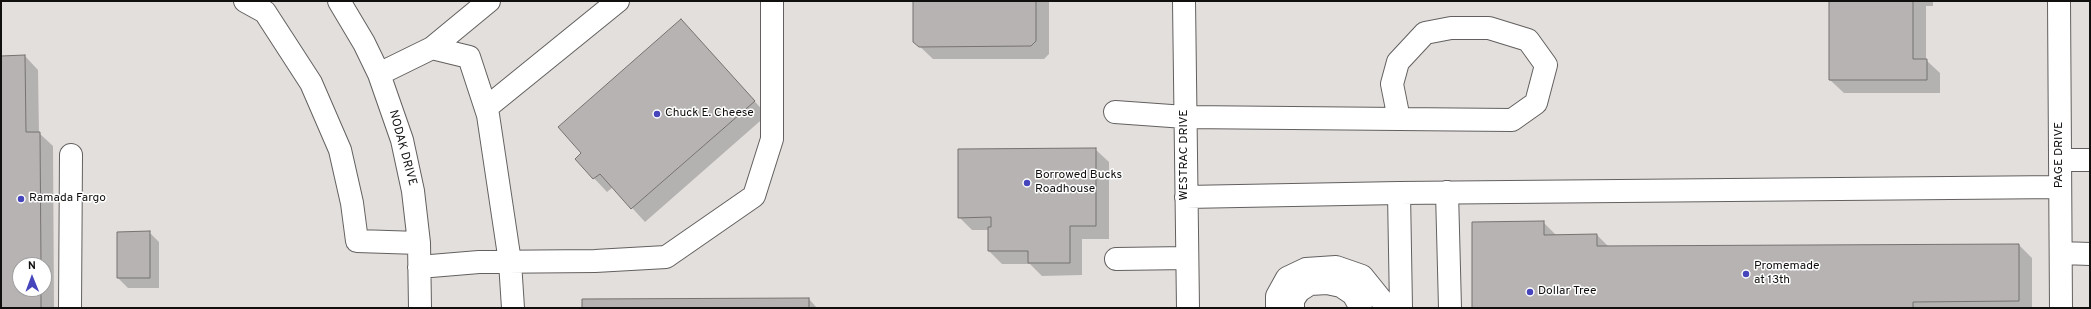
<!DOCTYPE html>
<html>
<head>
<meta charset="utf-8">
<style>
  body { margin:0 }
  #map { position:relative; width:2091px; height:309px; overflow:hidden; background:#e2dfdd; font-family:Overpass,sans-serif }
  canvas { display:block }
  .frame { position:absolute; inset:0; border:2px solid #11100f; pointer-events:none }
  .north { position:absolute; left:12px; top:257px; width:40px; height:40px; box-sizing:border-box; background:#fff; border:1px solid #a09f9f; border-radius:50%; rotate:359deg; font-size:11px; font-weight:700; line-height:16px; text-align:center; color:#11100f }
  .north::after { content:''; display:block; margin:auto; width:14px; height:18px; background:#4745bb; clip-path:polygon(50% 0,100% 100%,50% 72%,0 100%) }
</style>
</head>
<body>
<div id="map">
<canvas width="2091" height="309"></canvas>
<div class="frame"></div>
<div class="north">N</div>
</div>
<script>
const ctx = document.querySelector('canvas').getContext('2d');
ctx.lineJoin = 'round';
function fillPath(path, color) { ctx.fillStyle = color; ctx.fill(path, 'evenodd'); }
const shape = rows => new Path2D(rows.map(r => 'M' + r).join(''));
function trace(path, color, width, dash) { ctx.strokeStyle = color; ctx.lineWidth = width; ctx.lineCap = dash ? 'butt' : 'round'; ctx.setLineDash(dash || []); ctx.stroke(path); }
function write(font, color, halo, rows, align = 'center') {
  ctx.font = font + ' Overpass,sans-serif'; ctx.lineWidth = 3; ctx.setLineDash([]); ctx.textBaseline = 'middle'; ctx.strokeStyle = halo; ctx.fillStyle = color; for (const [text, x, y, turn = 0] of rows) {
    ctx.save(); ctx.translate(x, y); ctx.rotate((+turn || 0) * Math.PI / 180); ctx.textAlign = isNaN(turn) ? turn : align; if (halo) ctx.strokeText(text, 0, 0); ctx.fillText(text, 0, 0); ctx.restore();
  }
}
const shadow = shape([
  [914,1,1049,1,1049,54,1044,59,933,59,914,41],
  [1830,1,1933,1,1933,6,1926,6,1926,60,1940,73,1940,93,1844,93,1830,80],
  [694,34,767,115,645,222,613,187,607,192,576,159],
  [25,56,38,70,39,133,53,146,54,308,1,308,1,57],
  [20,265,44,265,44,289,20,289],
  [1095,149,1109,162,1109,239,1082,239,1082,275,1042,276,1030,264,1002,264,989,251,989,230,972,230,959,217],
  [1543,222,1557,236,1597,235,1609,247,2019,245,2032,258,2032,308,1473,308],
  [149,232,159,242,159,288,128,288,118,278],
  [809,299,817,308,583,308]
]);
const building = shape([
  [913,1,1036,1,1036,41,1031,46,919,47,913,42,913,1],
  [1829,1,1913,1,1913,59,1927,59,1927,80,1829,80,1829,1],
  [681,19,755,101,631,209,600,174,593,179,575,159,581,153,558,127,681,19],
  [25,55,26,132,40,132,41,265,20,265,20,289,41,289,41,308,1,308,1,56,25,55],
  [1096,148,1096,226,1070,226,1070,263,1028,263,1028,251,988,251,988,227,991,227,991,217,958,218,958,149,1096,148],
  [1544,221,1544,235,1597,234,1597,246,2019,244,2019,301,1913,302,1913,308,1472,308,1472,222,1544,221],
  [150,231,150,278,117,278,117,232,150,231],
  [809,298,809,308,582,308,582,299,809,298]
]);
const minor = shape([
  [245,1,265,12,311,83,340,150,352,203,357,241,419,243],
  [339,1,364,43,379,74,402,140,413,191,419,243,420,308],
  [1184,1,1188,308],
  [2059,1,2061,308],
  [432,48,489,1],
  [379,74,432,48,469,57,488,115,510,262,513,308],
  [486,108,618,1],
  [1115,112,1185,117,1399,119,1392,84,1398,62,1425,33,1451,28,1489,28,1528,40,1546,65,1536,103,1512,120,1399,119],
  [2060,160,2090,160],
  [1447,192,1450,308],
  [1399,193,1401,308],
  [1186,197,1399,193,2060,187],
  [2062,253,2090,254],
  [1116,259,1187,258],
  [419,267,479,262,595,261,666,257,754,196,772,139,772,1],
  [70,308,71,155],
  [1277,308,1277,296,1287,278,1306,269,1336,267,1362,276,1383,302,1386,308],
  [1293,308,1293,300,1299,291,1310,284,1327,283,1341,286,1353,294,1361,308]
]);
const markers = [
  [657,114,4,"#4745bb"],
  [1027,183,4,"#4745bb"],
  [21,199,4,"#4745bb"],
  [1746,274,4,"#4745bb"],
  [1530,292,4,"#4745bb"]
];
const poiNames = [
  ["Chuck E. Cheese",665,114],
  ["Borrowed Bucks",1035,176],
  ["Roadhouse",1035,190],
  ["Ramada Fargo",29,199],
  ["Promemade",1754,267],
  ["at 13th",1754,281],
  ["Dollar Tree",1538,292]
];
const streetNames = [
  ["NODAK DRIVE",402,148,75],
  ["WESTRAC DRIVE",1185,155,-90],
  ["PAGE DRIVE",2060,155,-90]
];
fillPath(shadow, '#0003');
fillPath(building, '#b6b3b2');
trace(building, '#757270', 1);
trace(minor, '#63605f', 24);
trace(minor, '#fff', 22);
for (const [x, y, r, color] of markers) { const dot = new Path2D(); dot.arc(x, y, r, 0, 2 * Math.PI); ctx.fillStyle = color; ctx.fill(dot); trace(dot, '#fff', 1.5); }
write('12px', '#11100f', '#fff', poiNames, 'left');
write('12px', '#11100f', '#fff', streetNames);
</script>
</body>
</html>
